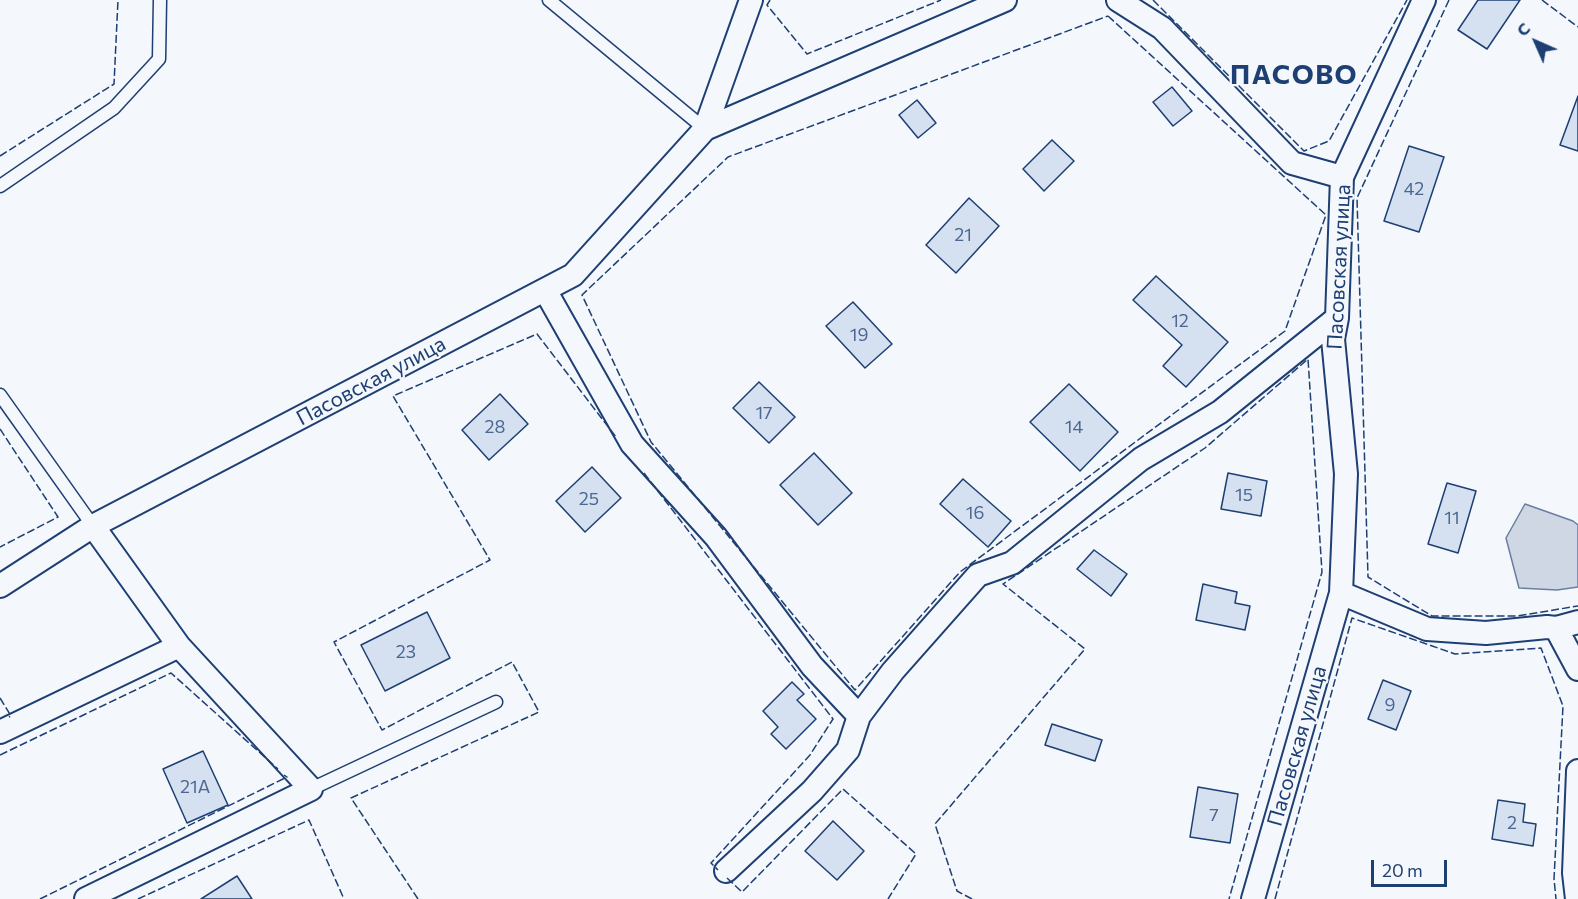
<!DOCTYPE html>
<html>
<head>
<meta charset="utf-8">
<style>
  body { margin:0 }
  #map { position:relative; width:1578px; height:899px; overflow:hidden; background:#f4f7fb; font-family:Commissioner,sans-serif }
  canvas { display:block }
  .north { position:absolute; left:1506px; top:12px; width:60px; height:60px; -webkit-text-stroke:4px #f4f7fb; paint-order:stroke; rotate:315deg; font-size:16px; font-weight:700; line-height:24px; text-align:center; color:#1d3f73 }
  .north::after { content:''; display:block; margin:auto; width:21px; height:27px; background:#1d3f73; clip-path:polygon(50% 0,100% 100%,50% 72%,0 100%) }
  .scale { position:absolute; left:1371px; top:860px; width:76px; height:27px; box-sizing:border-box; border:3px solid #1d3f73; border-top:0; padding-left:8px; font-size:18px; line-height:21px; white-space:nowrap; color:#1d3f73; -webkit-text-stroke:4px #f4f7fb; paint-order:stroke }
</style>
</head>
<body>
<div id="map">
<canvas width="1578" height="899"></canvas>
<div class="north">С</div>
<div class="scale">20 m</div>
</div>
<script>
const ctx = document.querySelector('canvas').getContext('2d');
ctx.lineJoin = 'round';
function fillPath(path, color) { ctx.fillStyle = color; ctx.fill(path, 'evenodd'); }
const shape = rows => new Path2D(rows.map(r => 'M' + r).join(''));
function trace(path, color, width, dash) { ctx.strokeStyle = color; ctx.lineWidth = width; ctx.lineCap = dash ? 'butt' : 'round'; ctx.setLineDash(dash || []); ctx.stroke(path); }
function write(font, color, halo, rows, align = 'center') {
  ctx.font = font + ' Commissioner,sans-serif'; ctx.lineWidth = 4.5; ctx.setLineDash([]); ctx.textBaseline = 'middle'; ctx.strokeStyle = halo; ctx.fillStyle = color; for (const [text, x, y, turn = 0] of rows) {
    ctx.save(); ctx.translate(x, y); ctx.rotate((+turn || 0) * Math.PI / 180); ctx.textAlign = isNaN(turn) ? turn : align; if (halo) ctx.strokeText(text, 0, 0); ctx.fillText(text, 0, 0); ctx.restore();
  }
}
const water = shape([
  [1525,504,1573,521,1578,525,1578,587,1557,590,1519,588,1506,538,1525,504]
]);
const building = shape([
  [1478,0,1520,0,1487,49,1458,30,1478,0],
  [1172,87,1192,111,1173,126,1153,102,1172,87],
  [1578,96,1578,151,1560,145,1578,96],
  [917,100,936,123,918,138,899,115,917,100],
  [1052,140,1074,161,1044,191,1023,169,1052,140],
  [1409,146,1444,157,1419,232,1384,221,1409,146],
  [969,198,999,226,956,273,926,245,969,198],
  [1156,276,1228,342,1186,387,1163,366,1182,345,1133,300,1156,276],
  [853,302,892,344,865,368,826,326,853,302],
  [759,382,795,417,769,443,733,408,759,382],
  [1069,384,1118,432,1080,471,1030,422,1069,384],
  [500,394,528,424,489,460,462,430,500,394],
  [814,453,852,493,818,525,780,485,814,453],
  [592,467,621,498,585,532,556,501,592,467],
  [1228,473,1267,481,1261,516,1221,509,1228,473],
  [963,479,1011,521,988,547,940,504,963,479],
  [1447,483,1476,491,1458,553,1428,544,1447,483],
  [1094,550,1127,574,1111,596,1077,569,1094,550],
  [1203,584,1237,592,1235,603,1250,606,1245,630,1196,620,1203,584],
  [427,612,450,658,385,691,361,645,427,612],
  [1383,680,1411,691,1396,730,1368,719,1383,680],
  [792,682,804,694,797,700,816,719,786,749,771,734,778,727,763,711,792,682],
  [1052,724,1102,740,1095,761,1045,745,1052,724],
  [203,751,228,805,187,823,163,769,203,751],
  [1198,787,1238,794,1230,843,1190,837,1198,787],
  [1498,800,1525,804,1523,822,1536,824,1533,846,1492,839,1498,800],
  [833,821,864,851,837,880,805,851,833,821],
  [237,876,252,899,201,899,237,876]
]);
const lane = shape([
  [549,0,705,129],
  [0,186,114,108,159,59,160,0],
  [0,395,93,526],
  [311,789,496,702]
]);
const street = shape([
  [1118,0,1162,28,1292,163,1342,177],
  [705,129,1005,0],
  [545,290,632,444,716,537,812,666,859,716,848,750,812,791,726,871],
  [0,586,93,526,573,275,705,129,751,0],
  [1341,593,1427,629,1486,633,1547,627,1556,628,1578,622],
  [1556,628,1578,669],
  [859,716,893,671,978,575,1012,563,1141,459,1220,412,1337,318],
  [0,732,179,646,93,526],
  [86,899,311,789,179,646],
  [1253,899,1341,593,1346,474,1333,339,1337,318,1342,177,1424,0],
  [1577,899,1574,873,1578,771]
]);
const fence = shape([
  [770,0,767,5,807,54,941,0],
  [1153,0,1304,151,1329,141,1407,0],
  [1449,0,1357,198,1368,577,1432,616,1517,616,1578,606],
  [1542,0,1578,27],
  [1108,16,1326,215,1285,331,960,572,855,690,651,442,582,295,728,157,1108,16],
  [0,156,114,84,118,0],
  [0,429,58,517,0,547],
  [644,473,833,719,810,755,711,863,718,870],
  [0,698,11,716,9,717],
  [0,755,171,673,278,769],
  [727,878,742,892,843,789,916,854,888,899],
  [40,899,287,777,284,775],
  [138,899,309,820,344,899],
  [418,899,351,798,539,712,512,662,382,730,334,642,490,560,393,396,537,334,616,437],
  [972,899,957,891,935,824,1085,649,1003,584,1205,448,1308,359,1322,572,1229,899],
  [1275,899,1352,618,1455,654,1541,648,1563,706,1554,879,1556,899]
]);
const numberNames = [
  ["42",1414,189],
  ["21",963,235],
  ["12",1180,321],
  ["19",859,335],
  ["17",764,413],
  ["28",495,427],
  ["14",1074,427],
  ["15",1244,495],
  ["25",589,499],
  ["16",975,513],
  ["11",1452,518],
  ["23",406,652],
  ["9",1390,705],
  ["21А",195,787],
  ["7",1214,815],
  ["2",1512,823]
];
const streetNames = [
  ["Пасовская улица",1339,267,-87],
  ["Пасовская улица",371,381,-28],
  ["Пасовская улица",1297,746,-74]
];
const districtNames = [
  ["ПАСОВО",1294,75]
];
fillPath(water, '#cfd7e4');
trace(water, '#687fa3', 1.5);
fillPath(building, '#d5e0f0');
trace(building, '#1d3f73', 1.5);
trace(lane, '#1d3f73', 15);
trace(street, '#1d3f73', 26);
trace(lane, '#f4f7fb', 12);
trace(street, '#f4f7fb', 22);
trace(fence, '#1d3f73', 1.5, [8, 3]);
write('18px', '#4b6792', null, numberNames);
write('21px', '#1d3f73', '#f4f7fb', streetNames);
ctx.letterSpacing = '1.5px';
write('bold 27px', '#1d3f73', '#f4f7fb', districtNames);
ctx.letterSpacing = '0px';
</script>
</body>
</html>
